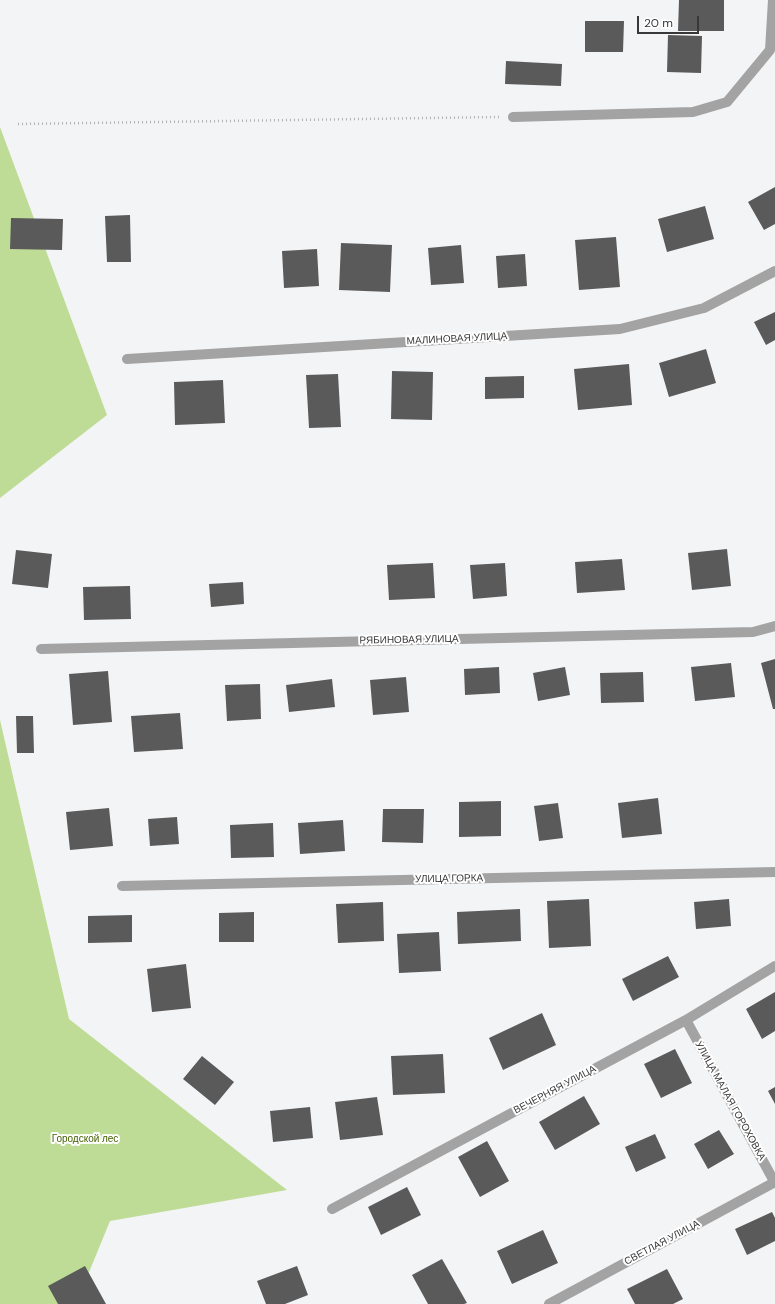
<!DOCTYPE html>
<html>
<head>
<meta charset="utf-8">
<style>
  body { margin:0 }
  #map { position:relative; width:775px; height:1304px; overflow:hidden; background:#f3f4f5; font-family:"DM Sans",sans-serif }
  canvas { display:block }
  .scale { position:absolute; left:637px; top:16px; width:62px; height:18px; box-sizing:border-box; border:2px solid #383839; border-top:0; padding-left:5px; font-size:12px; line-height:14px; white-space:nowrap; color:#383839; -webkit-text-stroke:3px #fff; paint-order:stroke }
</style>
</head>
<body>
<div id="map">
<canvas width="775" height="1304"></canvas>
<div class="scale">20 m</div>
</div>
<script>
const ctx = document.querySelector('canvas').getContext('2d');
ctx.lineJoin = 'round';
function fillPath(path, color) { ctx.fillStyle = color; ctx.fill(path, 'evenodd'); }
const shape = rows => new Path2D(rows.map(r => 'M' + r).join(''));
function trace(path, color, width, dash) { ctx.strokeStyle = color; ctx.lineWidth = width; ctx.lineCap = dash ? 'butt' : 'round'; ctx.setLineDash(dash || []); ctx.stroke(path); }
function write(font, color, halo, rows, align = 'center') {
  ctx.font = font + ' "DM Sans",sans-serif'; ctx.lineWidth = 4; ctx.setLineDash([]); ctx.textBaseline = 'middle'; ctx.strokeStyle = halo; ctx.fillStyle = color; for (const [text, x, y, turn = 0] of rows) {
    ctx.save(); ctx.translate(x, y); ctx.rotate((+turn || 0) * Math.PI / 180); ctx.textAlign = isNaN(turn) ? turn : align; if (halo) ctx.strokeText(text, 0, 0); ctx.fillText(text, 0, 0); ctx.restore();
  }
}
const green = shape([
  [0,127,107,415,0,498],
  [0,720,69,1019,287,1190,110,1221,76,1304,0,1304]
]);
const building = shape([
  [679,0,724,0,724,31,678,31],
  [585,21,624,21,623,52,585,52],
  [668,35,702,36,701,73,667,72],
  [506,61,562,64,561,86,505,84],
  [775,187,775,224,764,230,748,202],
  [705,206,714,239,667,252,658,219],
  [130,215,131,262,107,262,105,216],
  [11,218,63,219,62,250,10,249],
  [616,237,620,287,579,290,575,240],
  [341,243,392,245,390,292,339,290],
  [461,245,464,283,431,285,428,248],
  [317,249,319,286,284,288,282,251],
  [525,254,527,286,498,288,496,256],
  [775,312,775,340,766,345,754,322],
  [706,349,716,383,669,397,659,363],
  [629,364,632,405,578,410,574,369],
  [392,371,433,372,432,420,391,419],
  [338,374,341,427,309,428,306,375],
  [524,376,524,398,485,399,485,377],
  [223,380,225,423,175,425,174,382],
  [727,549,731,586,692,590,688,553],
  [16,550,52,554,48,588,12,584],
  [622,559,625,590,577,593,575,562],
  [433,563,435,598,389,600,387,565],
  [505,563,507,596,473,599,470,565],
  [243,582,244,604,211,607,209,584],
  [130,586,131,619,84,620,83,587],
  [775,659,775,709,773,709,761,663],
  [731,663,735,697,695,701,691,667],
  [499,667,500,693,465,695,464,669],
  [565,667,570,695,538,701,533,673],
  [108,671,112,722,73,725,69,674],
  [643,672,644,702,601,703,600,673],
  [406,677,409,712,373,715,370,680],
  [332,679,335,707,289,712,286,685],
  [260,684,261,719,227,721,225,685],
  [180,713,183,749,134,752,131,716],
  [16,716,33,716,34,753,17,753],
  [658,798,662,834,622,838,618,803],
  [501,801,501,836,459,837,459,802],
  [558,803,563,838,539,841,534,806],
  [109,808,113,846,70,850,66,812],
  [383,809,424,809,423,843,382,842],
  [177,817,179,844,150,846,148,819],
  [343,820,345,851,300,854,298,823],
  [273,823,274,857,231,858,230,825],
  [589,899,591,946,549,948,547,901],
  [729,899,731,926,696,929,694,902],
  [383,902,384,941,338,943,336,904],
  [520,909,521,941,458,944,457,912],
  [254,912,254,942,219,942,219,913],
  [132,915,132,942,88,943,88,916],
  [439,932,441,971,399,973,397,934],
  [668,956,679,977,633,1001,622,979],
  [186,964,191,1008,152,1012,147,969],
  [775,992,775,1031,762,1039,746,1009],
  [542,1013,556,1045,503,1070,489,1038],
  [675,1049,692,1083,661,1098,644,1064],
  [443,1054,445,1093,393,1095,391,1056],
  [202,1056,234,1082,215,1105,183,1079],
  [775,1087,775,1104,768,1091],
  [584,1096,600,1124,555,1150,539,1122],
  [377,1097,383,1135,340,1140,335,1102],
  [310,1107,313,1138,273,1142,270,1111],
  [719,1130,734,1154,708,1169,694,1144],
  [655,1134,666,1158,636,1172,625,1147],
  [487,1141,509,1181,480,1197,458,1157],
  [407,1187,421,1215,381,1235,368,1207],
  [772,1212,775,1218,775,1241,747,1255,735,1229],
  [543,1230,558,1263,512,1284,497,1251],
  [442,1259,467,1303,464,1304,428,1304,412,1275],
  [85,1266,106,1304,58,1304,48,1286],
  [297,1266,308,1295,285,1304,266,1304,257,1281],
  [667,1269,683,1299,673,1304,635,1304,627,1289]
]);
const path = shape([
  [18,124,499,117]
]);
const lane = shape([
  [513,117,693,112,727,102,770,50,773,0]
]);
const street = shape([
  [127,359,620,329,704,308,775,271],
  [41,649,753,632,775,626],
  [122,886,775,872],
  [686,1020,775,1183],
  [332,1209,686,1020,775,966],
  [549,1304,775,1182]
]);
const streetNames = [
  ["МАЛИНОВАЯ УЛИЦА",457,339,-3],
  ["РЯБИНОВАЯ УЛИЦА",409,640,-1],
  ["УЛИЦА ГОРКА",449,879,-1],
  ["ВЕЧЕРНЯЯ УЛИЦА",555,1090,-28],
  ["УЛИЦА МАЛАЯ ГОРОХОВКА",730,1101,61],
  ["СВЕТЛАЯ УЛИЦА",662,1243,-28]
];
const parkNames = [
  ["Городской лес",85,1139]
];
fillPath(green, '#bedc96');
fillPath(building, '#5b5a5b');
trace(path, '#b0b1b2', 2.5, [1, 3]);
trace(lane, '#a4a3a3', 10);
trace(street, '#a4a3a3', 10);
write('10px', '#383839', '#fff', streetNames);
write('10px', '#435f02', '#fff', parkNames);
</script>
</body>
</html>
